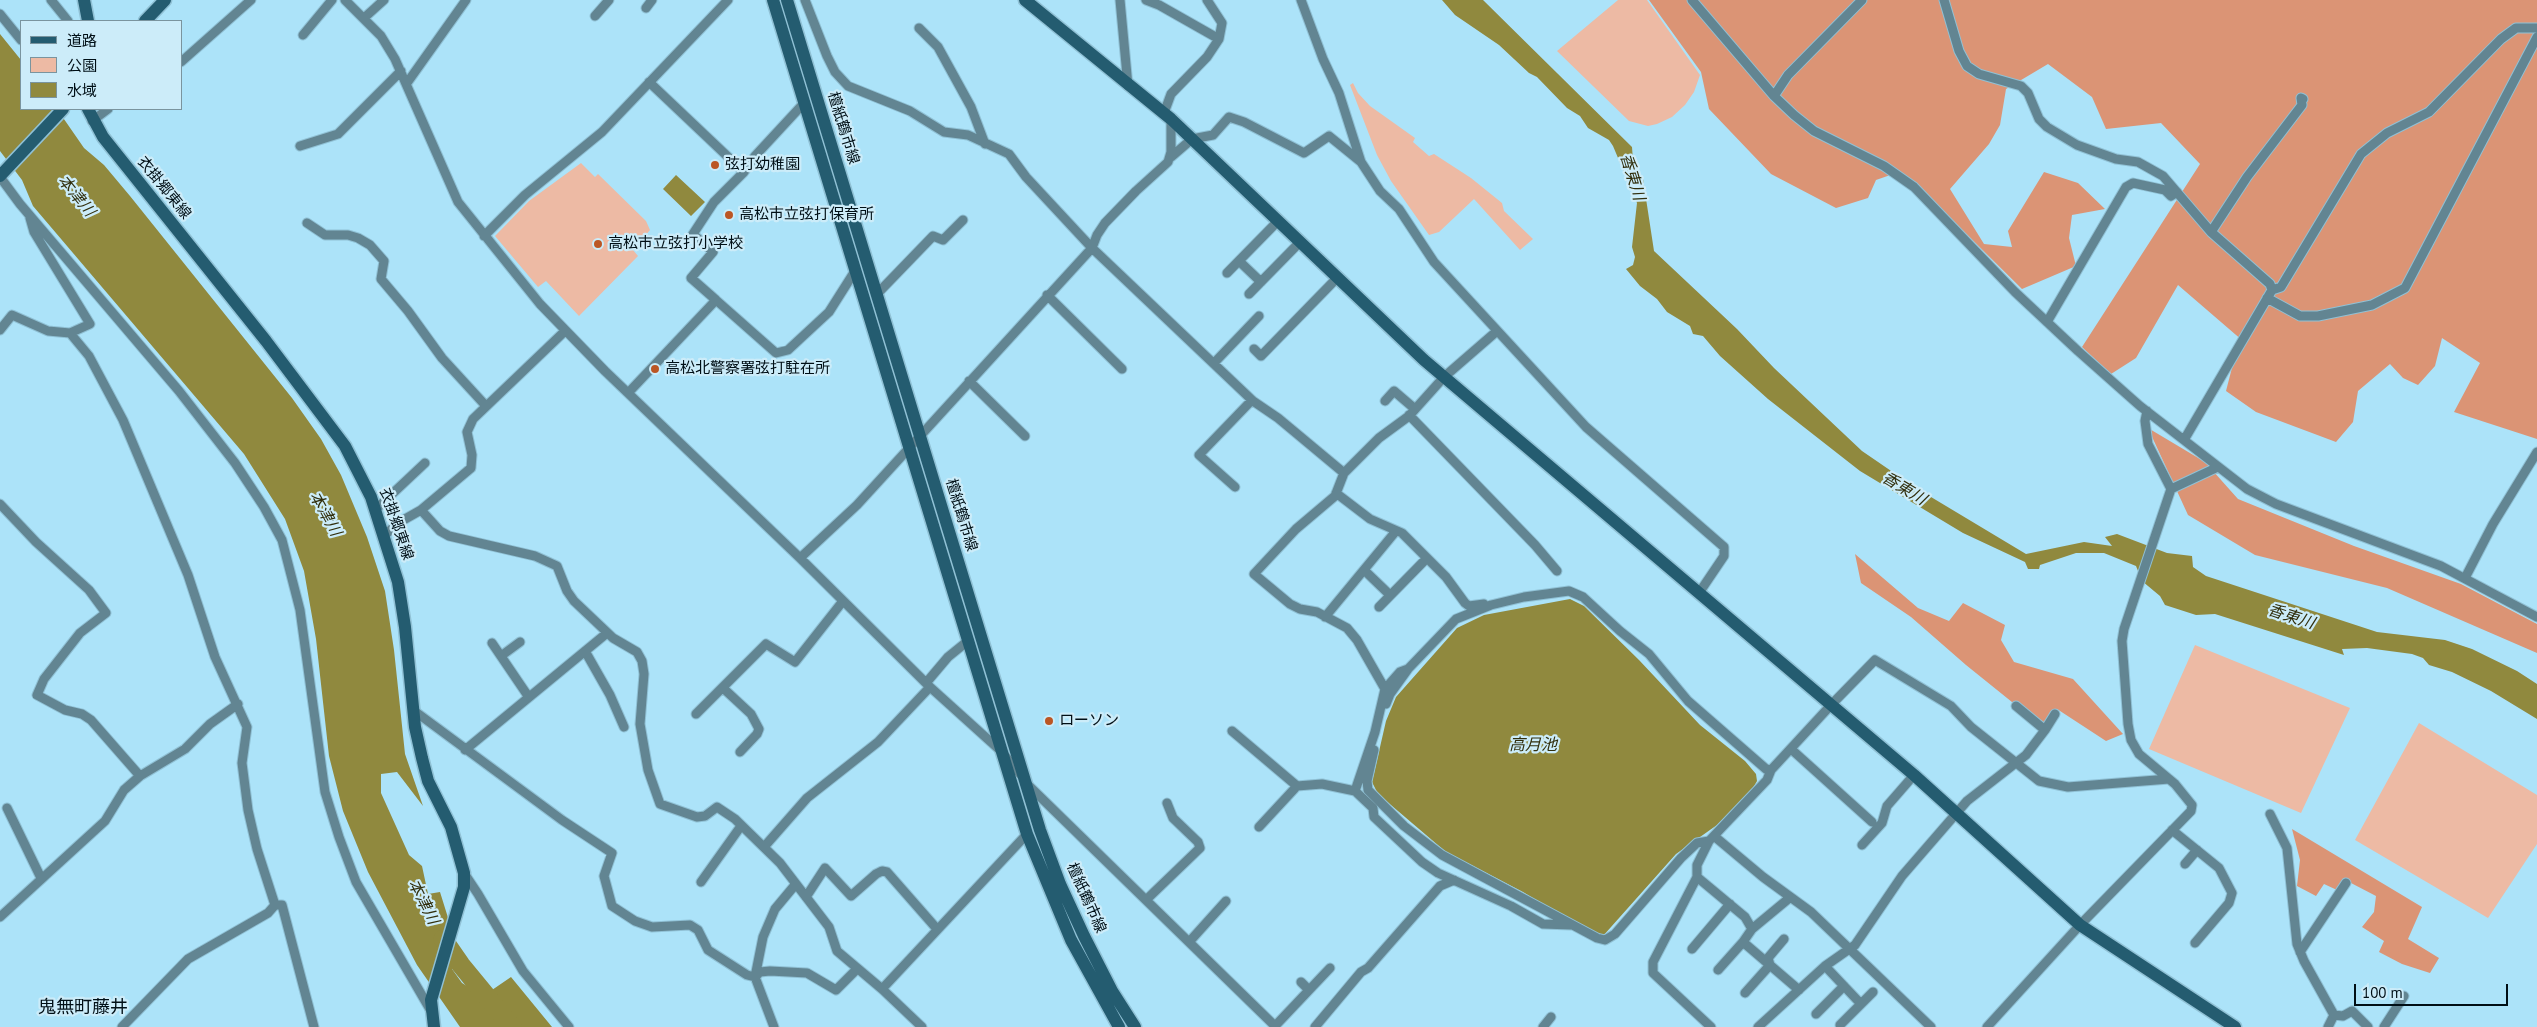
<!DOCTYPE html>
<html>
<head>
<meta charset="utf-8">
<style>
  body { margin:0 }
  #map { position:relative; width:2537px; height:1027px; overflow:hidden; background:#ace3f9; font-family:"PT Sans","Noto Sans JP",sans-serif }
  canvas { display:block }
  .legend { position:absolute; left:20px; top:20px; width:162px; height:90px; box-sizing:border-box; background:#ccecf9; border:1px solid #7a949e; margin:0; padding:6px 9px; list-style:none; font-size:15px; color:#000f16 }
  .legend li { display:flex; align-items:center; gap:10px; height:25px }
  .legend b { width:25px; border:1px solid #7a949e }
  .scale { position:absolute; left:2354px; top:984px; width:154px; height:22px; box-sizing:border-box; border:2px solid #000f16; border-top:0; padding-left:6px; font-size:15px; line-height:18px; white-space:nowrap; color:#000f16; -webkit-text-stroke:4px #ccecf9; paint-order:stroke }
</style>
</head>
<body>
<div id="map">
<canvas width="2537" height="1027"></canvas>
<ul class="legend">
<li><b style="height:6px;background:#245c70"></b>道路</li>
<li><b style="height:14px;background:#edbaa4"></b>公園</li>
<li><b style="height:14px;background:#90893e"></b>水域</li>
</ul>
<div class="scale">100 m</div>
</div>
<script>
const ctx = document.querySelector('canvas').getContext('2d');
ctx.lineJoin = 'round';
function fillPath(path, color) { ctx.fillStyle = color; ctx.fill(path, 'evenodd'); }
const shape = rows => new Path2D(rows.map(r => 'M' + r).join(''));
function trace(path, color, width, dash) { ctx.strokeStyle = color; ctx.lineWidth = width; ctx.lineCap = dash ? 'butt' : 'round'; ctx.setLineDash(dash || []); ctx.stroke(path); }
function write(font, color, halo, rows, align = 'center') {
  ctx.font = font + ' "PT Sans","Noto Sans JP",sans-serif'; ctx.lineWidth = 4.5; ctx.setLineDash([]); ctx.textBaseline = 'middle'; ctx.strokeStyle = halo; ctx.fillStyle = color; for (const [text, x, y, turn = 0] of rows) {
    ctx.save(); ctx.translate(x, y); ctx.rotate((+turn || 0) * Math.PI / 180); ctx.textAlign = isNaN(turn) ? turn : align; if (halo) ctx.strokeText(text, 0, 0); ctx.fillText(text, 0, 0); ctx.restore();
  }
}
const green = shape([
  [1618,0,1647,0,1700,75,1694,92,1685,105,1672,117,1657,124,1648,126,1629,121,1557,51],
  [1353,83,1358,93,1370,106,1415,138,1413,142,1429,156,1434,154,1471,178,1502,203,1504,211,1533,239,1520,250,1474,199,1439,232,1429,235,1391,181,1377,155,1350,85],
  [581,163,595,177,598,174,646,221,650,230,633,250,638,256,579,316,546,281,538,287,495,236,529,201],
  [2195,645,2350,708,2301,813,2149,749],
  [2419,723,2537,795,2537,844,2488,918,2355,840]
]);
const forest = shape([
  [1649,0,2537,0,2537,439,2454,412,2480,363,2442,338,2435,366,2418,385,2403,378,2390,364,2358,391,2353,422,2336,442,2256,412,2226,391,2234,360,2243,341,2178,285,2136,358,2111,374,2082,347,2200,164,2161,123,2106,129,2092,97,2048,64,2006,89,2000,125,1989,144,1950,189,1984,244,2012,247,2008,231,2044,172,2078,183,2105,209,2072,215,2069,238,2076,266,2022,289,1917,185,1899,172,1876,180,1868,198,1836,208,1771,174,1709,109,1701,72],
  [2148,428,2205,462,2238,499,2354,546,2461,584,2537,624,2537,653,2387,588,2255,555,2188,515],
  [1855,554,1918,608,1949,621,1963,603,2005,625,2001,640,2014,662,2073,679,2123,734,2106,741,2057,709,2043,727,1966,665,1911,617,1861,583],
  [2292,829,2422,907,2408,939,2439,958,2430,973,2402,964,2379,952,2384,941,2362,927,2374,912,2376,896,2351,883,2341,882,2337,890,2324,884,2316,896,2297,886,2300,860]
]);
const water = shape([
  [1442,0,1483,0,1632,147,1633,161,1643,179,1654,251,1737,329,1774,368,1862,451,1916,488,2026,554,2084,542,2112,546,2105,537,2117,534,2167,553,2192,556,2193,567,2206,576,2377,632,2445,640,2472,649,2517,671,2537,684,2537,719,2491,691,2452,672,2429,665,2423,658,2412,654,2367,648,2342,649,2344,655,2215,614,2196,615,2165,605,2160,596,2142,581,2136,566,2104,553,2076,553,2040,565,2039,569,2028,569,2025,562,1963,533,1860,471,1768,399,1720,356,1703,336,1693,334,1690,326,1667,312,1657,299,1640,286,1626,269,1633,265,1635,257,1632,247,1637,203,1613,146,1609,140,1588,128,1580,116,1567,108,1537,77,1529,73,1499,45,1455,15],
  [0,34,21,60,21,109,57,109,84,148,104,165,130,196,292,398,321,439,341,475,367,537,385,591,394,650,405,754,423,806,397,772,381,774,381,793,409,855,422,866,428,894,440,892,459,953,452,969,462,983,480,994,492,990,511,977,552,1027,460,1027,417,965,368,872,343,811,329,756,316,639,304,571,285,519,244,454,33,206,22,180,0,151],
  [676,175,705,202,691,216,663,189],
  [1570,599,1584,606,1639,660,1700,725,1745,761,1756,774,1757,781,1753,788,1717,825,1676,854,1603,936,1587,932,1523,892,1446,852,1378,794,1372,782,1386,721,1396,697,1457,628,1484,615]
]);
const river = shape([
  [443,939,461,965,512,1027]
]);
const street = shape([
  [51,0,68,21],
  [345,0,381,36,395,59,458,202,540,304,605,371,800,558,930,687,1002,752,1020,774],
  [805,0,827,56,835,72,848,86,910,111,944,132,968,135,1009,154,1026,177,1092,248,1253,401,1278,418,1344,473,1379,438,1409,416,1444,377,1497,331],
  [1120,0,1128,86],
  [1146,0,1159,5,1219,39],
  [1301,0,1323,59,1339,93,1361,162,1380,191,1399,209,1434,262,1586,427,1724,547,1724,556,1699,593],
  [1692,0,1774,96,1794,115,1814,131,1884,166,1914,187,2015,292,2078,351,2140,406,2247,489,2276,504,2441,566,2537,617],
  [1944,0,1959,51,1967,66,1979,74,2021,86,2028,93,2039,119,2047,127,2077,145,2116,159,2138,162,2163,176,2211,232,2270,284,2272,290,2184,440],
  [646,8,652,0],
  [0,14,21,40],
  [595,16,609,0],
  [364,18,384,0],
  [919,28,938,47,971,107,985,144],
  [303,35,332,0],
  [181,62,251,0],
  [649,82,744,172,755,156,805,102],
  [407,83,466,0],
  [1774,96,1788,75,1862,0],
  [1164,113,1171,94,1207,57,1219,39,1222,23,1207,0],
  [92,121,108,109],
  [300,146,338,134,401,71],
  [1171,157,1192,139,1213,135,1229,117,1244,122,1304,153,1329,136,1361,162],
  [0,177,20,204,179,391,235,463,264,507,282,540,300,610,325,792,339,837,356,882,431,1011],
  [307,223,325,235,348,235,358,238,370,245,384,261,381,279,408,311,442,358,486,406],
  [2211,232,2247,177,2302,105,2301,98,2303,99],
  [484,236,525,195,602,132,728,0],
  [1239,261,1261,282],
  [1227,273,1278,221],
  [2272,290,2281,287,2361,154,2387,133,2429,112,2501,39,2516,28,2537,28],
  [877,294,933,236,943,240,963,220],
  [1249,294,1300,242],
  [1047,295,1122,369],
  [2267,298,2300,316,2318,316,2372,305,2405,288,2537,37],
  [716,300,776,353,788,350,829,312,855,271],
  [2047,322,2126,187,2133,183,2165,190,2171,196,2177,192],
  [0,330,12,315,48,331,70,333,90,324,34,232,30,218],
  [70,333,89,356,123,420,188,575,215,657,247,727,242,763,248,810,257,849,275,905,268,913,188,959,122,1027],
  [1254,349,1261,356,1337,278],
  [1214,363,1259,316],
  [969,381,1025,436],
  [629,392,716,300,691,278,713,252,693,234,714,202,744,172],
  [1385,401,1394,391,1415,409],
  [1409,415,1535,545,1557,571],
  [1344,473,1335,496,1296,529,1254,574,1290,604,1300,609,1317,612,1347,628,1357,640,1385,689,1375,732,1355,791,1373,808,1374,817,1422,862,1438,873,1511,906,1543,924,1571,925],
  [1235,487,1199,455,1252,400],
  [2171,489,2218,467],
  [1336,493,1370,519,1402,533,1446,577,1465,603,1469,606,1484,604],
  [0,504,36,542,89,590,106,613,80,633,44,679,37,695,65,710,82,714,91,720,140,776],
  [375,510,425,463],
  [421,510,440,531,449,536,535,556,557,566,567,591,574,601,613,638,637,652,642,661,644,674,640,724,648,770,660,804,697,817,705,816,717,807,735,819,780,863,829,927,837,951,882,989,1027,834],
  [385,535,398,523,421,510,471,468,472,455,467,432,473,419,565,331],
  [800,558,857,505,1092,248,1097,235,1105,223,1136,191,1168,162,1171,152,1171,119],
  [1364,570,1390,595],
  [2465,578,2493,524,2537,452],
  [1379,607,1427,558],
  [1325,617,1396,531],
  [492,643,528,696],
  [585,651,610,695,624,727],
  [501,656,520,642],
  [926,683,948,657,969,640],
  [723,688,751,714,759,729,757,734,740,752],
  [1385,689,1400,672,1408,669,1456,619,1491,605,1524,597,1569,591,1583,597,1620,631,1649,654,1688,701,1766,769,1771,770],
  [1386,704,1390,694,1408,669],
  [413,710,562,820,612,853,604,876,612,906,635,921,652,927,690,925,698,930,708,950,747,975,755,977,760,972,770,971,807,973,836,990,856,970],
  [696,714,766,644,795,662,843,601],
  [2045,730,2055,714],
  [1232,731,1297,786],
  [1791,749,1872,822],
  [465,750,607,633],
  [1374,750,1367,781,1368,790,1404,826,1442,855,1597,938,1605,940,1615,934,1681,858,1697,843,1709,841],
  [1027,784,1276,1027],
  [7,808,41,878],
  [2270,814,2287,848,2297,944,2304,961,2334,1015,2328,1027],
  [1259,827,1297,786,1322,784,1355,791],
  [2172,830,2219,868,2232,893,2229,903,2195,943],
  [1714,836,1763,877,1811,912,1931,1027],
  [1862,845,1882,823,1887,806,1914,775],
  [764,847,807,798,878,742,930,687],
  [2185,864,2197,850],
  [464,873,478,894,523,971,569,1027],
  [1697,877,1745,917,1752,929,1743,942,1799,990],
  [701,882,741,826],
  [806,897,825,868,851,896,876,874,882,871,887,872,937,929],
  [1147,899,1200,848,1198,842,1173,818,1167,803],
  [275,905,282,905,314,1027],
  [0,917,105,821,124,790,140,776,185,749,210,724,238,704],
  [1752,929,1787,900],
  [1190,941,1226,901],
  [1692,949,1730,904],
  [2300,952,2346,883],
  [1825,966,1861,1004],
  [1718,970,1743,942],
  [1301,982,1309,990],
  [882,989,922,1027],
  [1745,993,1770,965,1768,958,1784,939],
  [1816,1014,1844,986],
  [2334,1015,2343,1016,2352,1011,2368,1027],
  [1840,1025,1873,992],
  [1275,1026,1330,968],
  [774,1027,755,977,763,937,775,909,795,885],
  [1315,1027,1361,972,1368,968,1440,886,1454,880],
  [1543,1027,1551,1017],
  [1711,1027,1653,973,1653,962,1697,877,1697,865,1709,841,1767,780,1771,770,1831,705,1875,660,1951,706,1971,727,2039,781,2068,787,2169,779],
  [1758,1027,1825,966,1855,945,1902,876,1967,801,2026,755,2045,730,2016,706],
  [1987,1027,2080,925,2191,811,2192,805,2175,784,2139,754,2131,740,2128,724,2122,641,2124,629,2171,489,2148,444,2145,421,2147,411],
  [2384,1027,2404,996]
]);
const secondary = shape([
  [84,0,88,21],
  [773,0,1027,834,1071,940,1119,1027],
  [787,0,1040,830,1060,884,1084,936,1112,991,1135,1027],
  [1025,0,1171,119,1424,360,1914,775,2080,925,2235,1027],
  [145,21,165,0],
  [88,109,103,137,266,341,345,446,371,497,398,582,405,627,415,727,422,758,428,781,451,827,464,873,464,887,431,1000,434,1027],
  [0,176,63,109]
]);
const markers = [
  [715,165,5,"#bb5624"],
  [729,215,5,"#bb5624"],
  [598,244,5,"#bb5624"],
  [655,369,5,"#bb5624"],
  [1049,721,5,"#bb5624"]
];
const streetNames = [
  ["檀紙鶴市線",843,128,73],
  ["衣掛郷東線",164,188,51],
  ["檀紙鶴市線",961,515,73],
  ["衣掛郷東線",396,524,71],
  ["檀紙鶴市線",1086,898,66]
];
const poiNames = [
  ["弦打幼稚園",725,165],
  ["高松市立弦打保育所",739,215],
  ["高松市立弦打小学校",608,244],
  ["高松北警察署弦打駐在所",665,369],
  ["ローソン",1059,721]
];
const waterNames = [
  ["香東川",1632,177,73],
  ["本津川",76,196,51],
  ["香東川",1904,489,31],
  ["本津川",325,514,61],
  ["香東川",2291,617,18],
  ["高月池",1533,745],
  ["本津川",423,902,63]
];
const quarterNames = [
  ["鬼無町藤井",83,1008]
];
fillPath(green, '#edbaa4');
fillPath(forest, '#db9475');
fillPath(water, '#90893e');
trace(river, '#90893e', 19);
trace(street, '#90c1d5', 11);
trace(secondary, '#90c1d5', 15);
trace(street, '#628592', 9);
trace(secondary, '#245c70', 12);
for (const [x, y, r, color] of markers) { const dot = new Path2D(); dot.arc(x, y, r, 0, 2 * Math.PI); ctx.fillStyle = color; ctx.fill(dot); trace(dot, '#ccecf9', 2); }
write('15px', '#000f16', '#ccecf9', streetNames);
write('15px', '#000f16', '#ccecf9', poiNames, 'left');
write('italic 16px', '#312e0c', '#ccecf9', waterNames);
write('18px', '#000f16', '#ccecf9', quarterNames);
</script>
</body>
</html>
